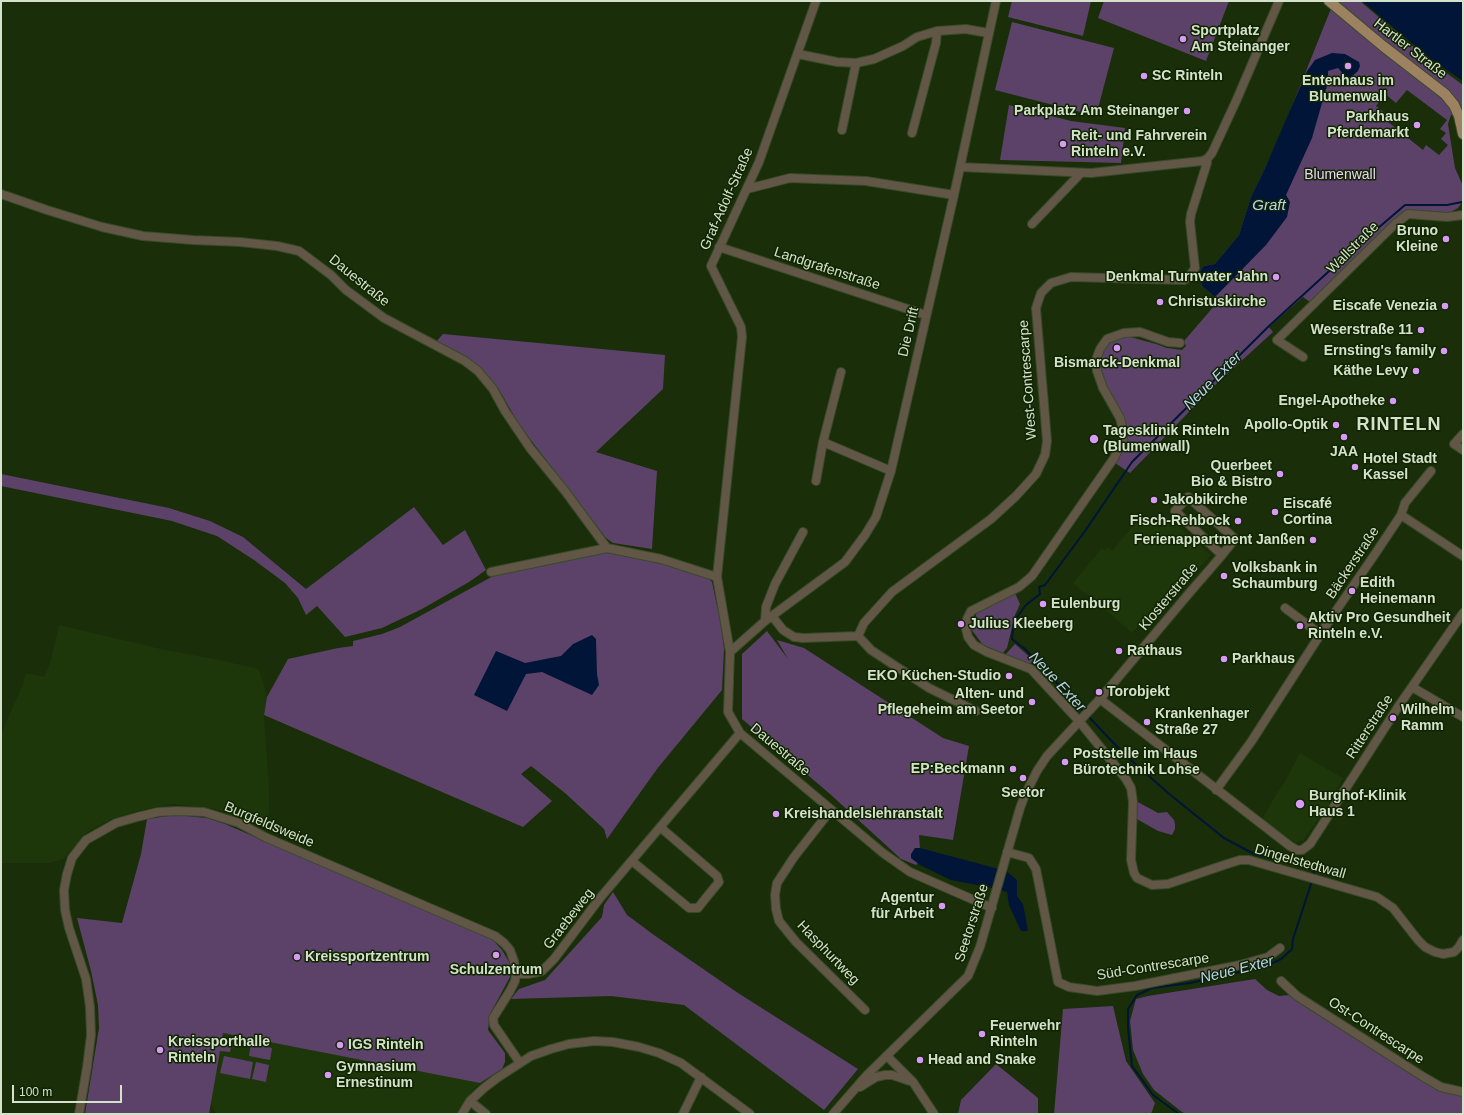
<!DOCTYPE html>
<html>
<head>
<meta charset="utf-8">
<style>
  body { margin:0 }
  #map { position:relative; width:1464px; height:1115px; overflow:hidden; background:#192e09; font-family:Arial,sans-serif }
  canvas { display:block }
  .frame { position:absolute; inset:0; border:2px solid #d4e2cc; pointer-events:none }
  .scale { position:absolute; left:12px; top:1085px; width:110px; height:18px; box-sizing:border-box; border:2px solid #d4e2cc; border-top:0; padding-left:5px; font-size:12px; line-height:14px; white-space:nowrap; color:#d4e2cc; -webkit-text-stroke:3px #102401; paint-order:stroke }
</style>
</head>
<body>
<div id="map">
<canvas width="1464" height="1115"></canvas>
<div class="frame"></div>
<div class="scale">100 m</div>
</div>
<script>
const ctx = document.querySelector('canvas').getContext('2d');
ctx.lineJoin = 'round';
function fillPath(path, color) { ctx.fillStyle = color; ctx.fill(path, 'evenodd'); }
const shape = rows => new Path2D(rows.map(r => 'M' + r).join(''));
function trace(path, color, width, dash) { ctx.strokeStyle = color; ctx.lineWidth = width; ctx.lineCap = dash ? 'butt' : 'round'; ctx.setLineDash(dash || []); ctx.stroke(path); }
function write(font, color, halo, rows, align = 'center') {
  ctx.font = font + ' Arial,sans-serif'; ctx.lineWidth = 3; ctx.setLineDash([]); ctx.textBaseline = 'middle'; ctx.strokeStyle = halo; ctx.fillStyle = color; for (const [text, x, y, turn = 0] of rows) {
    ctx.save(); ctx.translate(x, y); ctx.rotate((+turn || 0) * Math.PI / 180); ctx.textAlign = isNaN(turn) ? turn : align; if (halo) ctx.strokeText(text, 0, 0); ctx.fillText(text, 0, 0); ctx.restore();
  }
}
const built = shape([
  [1166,515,1211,555,1163,609,1156,604,1132,633,1085,592,1084,593,1073,583,1102,548,1105,550,1108,547,1112,551,1138,519,1146,525,1150,522,1156,527],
  [59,625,161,649,224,661,259,669,267,697,264,715,269,788,269,828,232,813,210,808,172,804,134,812,111,819,89,831,63,859,50,863,1,863,1,734,22,686,26,673,44,677,50,663],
  [1300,753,1343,778,1322,816,1319,818,1304,839,1296,843,1261,821,1277,793,1284,783],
  [223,1033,402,1067,480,1083,473,1090,458,1114,216,1114,210,1101]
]);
const green = shape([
  [1012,1,1091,1,1083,36,1008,17],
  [1104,1,1229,1,1206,61,1098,18],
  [1334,1,1360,1,1430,61,1463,85,1463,112,1451,115,1448,124,1455,168,1463,186,1463,201,1458,208,1444,216,1409,211,1310,302,1303,297,1269,327,1273,332,1213,387,1130,473,1112,461,1123,430,1098,371,1101,348,1110,338,1123,335,1156,344,1167,348,1182,350,1186,346,1184,341,1215,305,1215,297,1202,286,1198,274,1204,266,1215,264,1239,235,1251,197,1266,166,1282,131],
  [1407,90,1447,120,1440,129,1446,133,1441,139,1448,145,1439,155,1426,145,1423,150,1382,117,1385,113,1376,106,1385,94,1396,103],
  [1012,22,1114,48,1096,116,995,90],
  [1009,105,1071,121,1125,128,1121,163,1000,160],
  [443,334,665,355,663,389,596,452,657,471,652,549,613,543,606,538,520,426,498,388,480,370,435,343],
  [1,474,169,508,210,521,243,537,306,589,414,507,443,545,465,530,486,570,469,582,422,609,382,628,345,637,317,606,306,615,298,598,285,583,254,560,217,536,172,521,1,486],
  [606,552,672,565,706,576,712,582,721,625,724,649,722,690,657,769,607,839,604,829,565,793,531,766,521,774,552,801,523,827,264,715,267,697,288,659,338,648,353,646,353,641,382,634,400,627,495,575],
  [1015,593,1020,604,1015,615,1007,648,1003,653,983,645,971,629,977,612],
  [767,631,788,659,777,640,804,648,943,738,969,746,953,840,919,835,920,848,915,848,911,858,918,863,916,865,901,859,830,794,742,719,742,654],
  [1015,644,1033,660,1028,666,1005,655],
  [1136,801,1158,813,1167,812,1174,820,1175,824,1175,829,1172,835,1158,831,1135,818],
  [175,815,207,818,225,824,492,939,502,950,511,965,510,977,490,1014,488,1030,505,1053,505,1062,502,1069,480,1083,223,1033,222,1039,232,1041,230,1052,220,1051,209,1114,85,1114,99,1028,98,1005,91,971,77,918,122,923,141,854,147,819],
  [613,892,627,915,654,935,738,993,858,1069,824,1110,684,1005,611,996,511,999,519,989,545,980,602,917,604,905],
  [1255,979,1267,990,1279,996,1289,995,1435,1088,1449,1093,1463,1096,1463,1114,1186,1114,1182,1112,1154,1090,1143,1074,1133,1050,1130,1021,1136,999,1148,996],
  [1113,1006,1126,1061,1155,1103,1151,1114,1054,1114,1063,1009],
  [251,1043,272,1048,270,1060,249,1056],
  [224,1056,253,1062,250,1079,220,1073],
  [256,1062,269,1065,266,1082,252,1079],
  [996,1064,1038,1098,1038,1114,958,1114,961,1100]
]);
const water = shape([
  [1362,1,1463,1,1463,81,1431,59],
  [1332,53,1345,54,1359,62,1360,66,1358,71,1351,77,1346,77,1338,68,1328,71,1328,82,1312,138,1286,195,1290,202,1287,217,1266,245,1215,297,1202,286,1198,274,1204,266,1215,264,1239,235,1251,197,1266,166,1307,71,1315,60],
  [592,635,596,639,597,674,599,685,592,695,542,672,526,674,507,711,474,695,496,651,525,663,561,656,573,644],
  [915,848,920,848,1006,871,1017,880,1017,896,1023,904,1028,931,1021,931,1009,905,1007,892,988,887,951,880,920,865,911,858,911,854]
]);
const stream = shape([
  [1084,712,1025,649,1012,639,1014,621,1026,605,1040,594,1039,587,1045,585,1085,531,1132,462,1269,326,1350,252,1405,205,1447,205,1462,202],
  [1087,715,1123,753,1168,793,1224,838,1254,854,1288,861,1314,870,1313,877],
  [1179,1114,1153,1095,1132,1066,1128,1028,1128,1009,1137,995,1152,988,1190,983,1239,972,1273,963,1281,959,1292,949,1293,939,1312,881]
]);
const minor = shape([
  [798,54,837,62,856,63,874,59,903,46,917,37,937,31,966,29,988,33],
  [842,130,856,63],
  [912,133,936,43,937,31],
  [960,167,1091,173,1202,161,1207,159],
  [747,189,790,178,866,181,954,195],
  [1,194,47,210,102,227,143,236,193,240,240,242,277,246,299,251,331,275,346,290,384,318,465,361,478,371,493,389,505,411,530,448,565,491,607,548,661,559,717,577,730,652,728,712,740,733,883,853,910,872,992,908],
  [1032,224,1081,173],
  [719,247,926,315],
  [1180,343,1168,342,1140,332,1124,333,1107,339,1100,349,1096,360,1097,371,1103,388,1120,418,1123,430,1123,440,1114,458,1032,576,1019,587,971,611,967,619,966,629,968,637,974,645,987,652,1031,669,1079,721,1126,779,1131,788,1133,802,1131,860,1134,873,1137,878,1152,885,1168,884,1224,865,1240,860,1249,860,1377,897,1393,908,1418,940,1425,947,1435,952,1443,954,1454,952,1459,947,1463,940],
  [1303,357,1277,340,1395,224,1408,214,1447,217,1463,215],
  [841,372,823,442,891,471],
  [1463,434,1454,444,1463,450],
  [816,481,823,442],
  [1401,515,1463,556],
  [491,572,607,548],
  [717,577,742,337,741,327,711,266,759,162,816,1],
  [1285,608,1320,634],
  [772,616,783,630,794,637,803,638,858,636],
  [765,621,766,607,775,584,803,532],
  [858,636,864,623,892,592,991,519,1016,496,1036,474,1045,455,1047,441,1036,308,1041,293,1051,283,1071,277,1184,280,1188,278,1193,271,1195,268,1190,222,1191,214,1207,163,1207,159,1212,153,1237,99,1279,1],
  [858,636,871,650,929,688,976,711],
  [730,652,765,621,845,562,865,535,876,517,891,471,954,195,996,1],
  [1412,687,1463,717],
  [1100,699,1290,846,1297,850,1302,850,1310,844,1400,704,1463,613],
  [1216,790,1251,742,1327,624,1375,554,1401,515,1405,503,1431,471],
  [831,810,794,857,777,883,775,895,776,909,779,921,796,942,865,1010],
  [1007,852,1029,858,1036,869,1058,982,1069,987,1097,991,1135,986,1240,965,1268,957,1280,948],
  [632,861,689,908,698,908,705,899,719,882,717,876,660,827],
  [516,974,528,974,542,971,554,959,600,898,740,733],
  [1281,981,1297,996,1422,1076,1441,1087,1463,1092],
  [887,1056,913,1082,934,1114],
  [860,1087,876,1077,885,1075,892,1075,910,1081],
  [470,1101,486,1114],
  [79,1114,87,1067,91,1035,90,1007,86,979,69,928,65,910,64,890,67,874,72,858,86,840,116,823,137,817,158,812,177,811,204,812,239,823,265,837,495,936,504,943,510,950,514,961,516,974,515,981,510,991,493,1018,494,1025,520,1063],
  [462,1114,470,1101,484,1088,497,1078,531,1056,551,1049,569,1044,594,1041,613,1042,639,1047,659,1053,681,1063,750,1114],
  [683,1114,701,1077],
  [833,1114,867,1075,968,976,980,947,1020,808,1025,795,1037,771,1047,756,1100,699,1148,642,1191,591,1211,568,1222,555,1235,539,1188,497,1175,511,1222,555]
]);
const major = shape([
  [1329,1,1383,46,1445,94,1454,105,1459,116,1463,134]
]);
const markers = [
  [1183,39,4,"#d99af7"],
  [1348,66,4,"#d99af7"],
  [1144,76,4,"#d99af7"],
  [1187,111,4,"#d99af7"],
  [1417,125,4,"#d99af7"],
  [1063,144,4,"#d99af7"],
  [1446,239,4,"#d99af7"],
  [1276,277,4,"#d99af7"],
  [1160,302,4,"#d99af7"],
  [1445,306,4,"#d99af7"],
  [1421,330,4,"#d99af7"],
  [1117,348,4,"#d99af7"],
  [1444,351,4,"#d99af7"],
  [1416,371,4,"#d99af7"],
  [1393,401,4,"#d99af7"],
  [1336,425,4,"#d99af7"],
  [1344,437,4,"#d99af7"],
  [1094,439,5,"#d99af7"],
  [1355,467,4,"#d99af7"],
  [1280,474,4,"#d99af7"],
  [1154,500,4,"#d99af7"],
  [1275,512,4,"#d99af7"],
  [1238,521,4,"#d99af7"],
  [1313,540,4,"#d99af7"],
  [1224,576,4,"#d99af7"],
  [1352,591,4,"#d99af7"],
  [1043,604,4,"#d99af7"],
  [961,624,4,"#d99af7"],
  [1300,626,4,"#d99af7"],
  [1119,651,4,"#d99af7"],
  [1224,659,4,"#d99af7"],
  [1009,676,4,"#d99af7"],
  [1099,692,4,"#d99af7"],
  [1032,702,4,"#d99af7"],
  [1393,718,4,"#d99af7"],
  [1147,722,4,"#d99af7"],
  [1065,762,4,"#d99af7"],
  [1013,769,4,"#d99af7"],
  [1023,778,4,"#d99af7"],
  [1300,804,5,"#d99af7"],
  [776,814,4,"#d99af7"],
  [942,906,4,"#d99af7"],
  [496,955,4,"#d99af7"],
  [297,957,4,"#d99af7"],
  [982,1034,4,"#d99af7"],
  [340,1045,4,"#d99af7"],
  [160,1050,4,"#d99af7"],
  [920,1060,4,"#d99af7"],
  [328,1075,4,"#d99af7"]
];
const poiNames = [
  ["Sportplatz",1191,31],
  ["Am Steinanger",1191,47],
  ["SC Rinteln",1152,76],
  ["Entenhaus im",1348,81,"center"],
  ["Blumenwall",1348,97,"center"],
  ["Parkplatz Am Steinanger",1179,111,"right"],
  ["Parkhaus",1409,117,"right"],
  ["Pferdemarkt",1409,133,"right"],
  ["Reit- und Fahrverein",1071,136],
  ["Rinteln e.V.",1071,152],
  ["Bruno",1438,231,"right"],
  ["Kleine",1438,247,"right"],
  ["Denkmal Turnvater Jahn",1268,277,"right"],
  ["Christuskirche",1168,302],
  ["Eiscafe Venezia",1437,306,"right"],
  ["Weserstraße 11",1413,330,"right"],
  ["Ernsting's family",1436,351,"right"],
  ["Bismarck-Denkmal",1117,363,"center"],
  ["Käthe Levy",1408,371,"right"],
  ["Engel-Apotheke",1385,401,"right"],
  ["Apollo-Optik",1328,425,"right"],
  ["Tagesklinik Rinteln",1103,431],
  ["(Blumenwall)",1103,447],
  ["JAA",1344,452,"center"],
  ["Hotel Stadt",1363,459],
  ["Kassel",1363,475],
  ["Querbeet",1272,466,"right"],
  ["Bio & Bistro",1272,482,"right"],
  ["Jakobikirche",1162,500],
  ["Eiscafé",1283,504],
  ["Cortina",1283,520],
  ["Fisch-Rehbock",1230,521,"right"],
  ["Ferienappartment Janßen",1305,540,"right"],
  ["Volksbank in",1232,568],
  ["Schaumburg",1232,584],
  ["Edith",1360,583],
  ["Heinemann",1360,599],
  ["Eulenburg",1051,604],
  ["Aktiv Pro Gesundheit",1308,618],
  ["Rinteln e.V.",1308,634],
  ["Julius Kleeberg",969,624],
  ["Rathaus",1127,651],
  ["Parkhaus",1232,659],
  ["EKO Küchen-Studio",1001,676,"right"],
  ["Torobjekt",1107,692],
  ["Alten- und",1024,694,"right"],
  ["Pflegeheim am Seetor",1024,710,"right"],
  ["Wilhelm",1401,710],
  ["Ramm",1401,726],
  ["Krankenhager",1155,714],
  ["Straße 27",1155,730],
  ["Poststelle im Haus",1073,754],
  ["Bürotechnik Lohse",1073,770],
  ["EP:Beckmann",1005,769,"right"],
  ["Seetor",1023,793,"center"],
  ["Burghof-Klinik",1309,796],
  ["Haus 1",1309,812],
  ["Kreishandelslehranstalt",784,814],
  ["Agentur",934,898,"right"],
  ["für Arbeit",934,914,"right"],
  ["Kreissportzentrum",305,957],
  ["Schulzentrum",496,970,"center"],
  ["Feuerwehr",990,1026],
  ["Rinteln",990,1042],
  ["Kreissporthalle",168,1042],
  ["Rinteln",168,1058],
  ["IGS Rinteln",348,1045],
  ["Head and Snake",928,1060],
  ["Gymnasium",336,1067],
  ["Ernestinum",336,1083]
];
const streetNames = [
  ["Hartler Straße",1410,49,38],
  ["Graf-Adolf-Straße",727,199,-66],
  ["Wallstraße",1353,248,-45],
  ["Landgrafenstraße",827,269,18],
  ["Dauestraße",359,281,39],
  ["Die Drift",909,332,-77],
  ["West-Contrescarpe",1028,380,-94],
  ["Bäckerstraße",1353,563,-56],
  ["Klosterstraße",1169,597,-50],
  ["Ritterstraße",1370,727,-57],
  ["Dauestraße",780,750,40],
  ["Burgfeldsweide",269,825,23],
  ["Dingelstedtwall",1300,862,16],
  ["Graebeweg",569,919,-52],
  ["Seetorstraße",972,923,-72],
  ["Hasphurtweg",828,953,46],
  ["Süd-Contrescarpe",1153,967,-9],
  ["Ost-Contrescarpe",1376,1031,33]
];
const parkNames = [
  ["Blumenwall",1340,175]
];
const waterNames = [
  ["Graft",1269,206],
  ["Neue Exter",1213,381,-45],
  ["Neue Exter",1057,682,47],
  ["Neue Exter",1237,970,-14]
];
const districtNames = [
  ["RINTELN",1399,425]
];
fillPath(built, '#1e370a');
fillPath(green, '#5c4268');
fillPath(water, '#001537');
trace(stream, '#001537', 2);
trace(minor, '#374b28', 10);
trace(major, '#374b28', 12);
trace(minor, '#625646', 8);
trace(major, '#9c8261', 10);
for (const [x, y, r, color] of markers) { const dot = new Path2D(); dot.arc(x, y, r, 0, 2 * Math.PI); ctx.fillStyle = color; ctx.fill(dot); trace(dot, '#102401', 1.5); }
write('bold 14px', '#d4e2cc', '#102401', poiNames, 'left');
write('14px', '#d4e2cc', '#102401', streetNames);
write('14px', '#ebd6f7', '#102401', parkNames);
write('italic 15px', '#bbd3f1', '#102401', waterNames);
ctx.letterSpacing = '1px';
write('bold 18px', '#d4e2cc', '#102401', districtNames);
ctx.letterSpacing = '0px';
</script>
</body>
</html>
